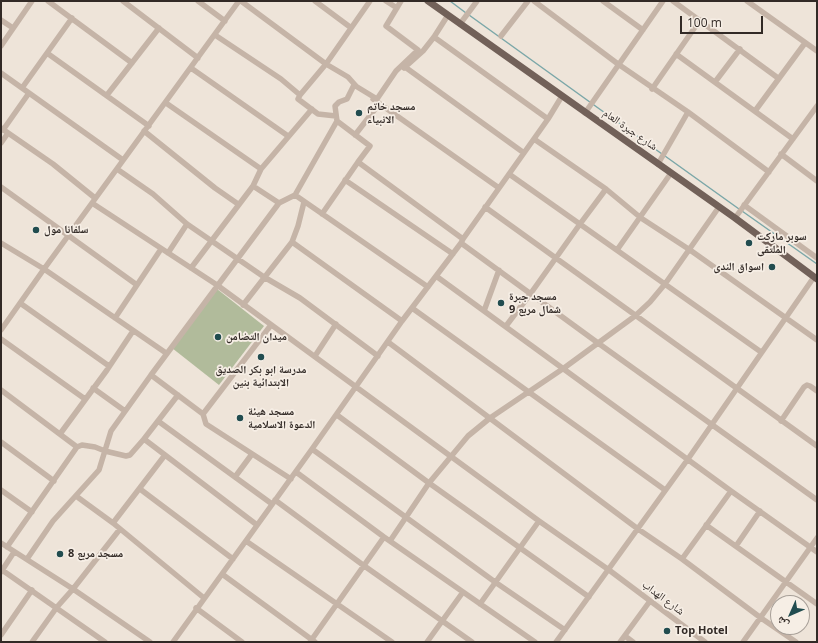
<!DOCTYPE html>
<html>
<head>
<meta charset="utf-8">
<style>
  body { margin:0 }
  #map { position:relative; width:818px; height:643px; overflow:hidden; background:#eee4d9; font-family:"Open Sans","Noto Naskh Arabic",sans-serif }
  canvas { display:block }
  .frame { position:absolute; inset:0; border:2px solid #322a26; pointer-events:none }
  .north { position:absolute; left:770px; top:595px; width:40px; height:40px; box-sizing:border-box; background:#f6eee5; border:1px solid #a8a099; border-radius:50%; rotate:225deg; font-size:11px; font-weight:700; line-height:16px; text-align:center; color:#322a26 }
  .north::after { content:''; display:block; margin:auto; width:14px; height:18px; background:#214c4f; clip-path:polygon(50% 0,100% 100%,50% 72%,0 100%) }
  .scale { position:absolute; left:680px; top:16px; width:83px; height:18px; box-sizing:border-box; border:2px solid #322a26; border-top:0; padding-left:5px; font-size:12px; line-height:14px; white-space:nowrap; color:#322a26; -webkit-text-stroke:3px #f6eee5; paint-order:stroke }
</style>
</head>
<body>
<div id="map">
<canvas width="818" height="643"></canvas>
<div class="frame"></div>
<div class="north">ش</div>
<div class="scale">100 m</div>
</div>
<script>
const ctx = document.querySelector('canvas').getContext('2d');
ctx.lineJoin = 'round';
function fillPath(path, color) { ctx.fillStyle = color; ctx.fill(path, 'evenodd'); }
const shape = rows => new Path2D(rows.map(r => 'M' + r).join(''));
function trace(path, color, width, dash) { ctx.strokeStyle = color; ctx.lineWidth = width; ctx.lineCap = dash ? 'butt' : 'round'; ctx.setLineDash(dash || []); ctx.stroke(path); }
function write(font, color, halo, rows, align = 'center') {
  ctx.font = font + ' "Open Sans","Noto Naskh Arabic",sans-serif'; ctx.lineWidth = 3.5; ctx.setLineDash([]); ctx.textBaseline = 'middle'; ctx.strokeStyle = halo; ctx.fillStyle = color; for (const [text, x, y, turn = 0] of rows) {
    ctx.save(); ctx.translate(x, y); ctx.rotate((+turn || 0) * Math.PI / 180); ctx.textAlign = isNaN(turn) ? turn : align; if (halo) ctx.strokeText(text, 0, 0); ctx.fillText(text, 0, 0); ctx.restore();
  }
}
const green = shape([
  [217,289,264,326,219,385,172,348]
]);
const stream = shape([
  [450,1,466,13],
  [469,15,662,154],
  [665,156,739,209],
  [742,211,817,264]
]);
const minor = shape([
  [48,1,132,63],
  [123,1,198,58],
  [198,1,225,21],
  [241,1,326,64,348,77,356,86],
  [315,1,350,27],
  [386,1,397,8],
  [534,1,618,64,688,112,769,172],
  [603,1,643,30],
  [673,1,778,78],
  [747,1,817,51],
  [1,20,13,28],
  [460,24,477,1],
  [215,35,281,79,300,95,298,99,318,114,336,116],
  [501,36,528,1],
  [434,37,548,119],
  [1,46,32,1],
  [47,53,149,126],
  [676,54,793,139],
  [405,67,524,153],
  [191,68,288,136],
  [404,68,423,51,434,37,448,15],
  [1,73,123,160],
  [715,82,740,49],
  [22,88,72,18],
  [652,89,700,20],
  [107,95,159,28],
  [300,95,326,64,370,1],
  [373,99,499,188],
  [166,103,261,169],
  [755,111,805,43],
  [585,113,663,1],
  [337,121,370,146,358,162,463,239],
  [1,128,53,164,95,198],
  [3,130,29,93],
  [144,131,215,188,238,204],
  [355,135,379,104],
  [534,139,606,189,641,218,690,250,817,340],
  [1,143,8,133],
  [781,154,817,181],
  [658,164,688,112],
  [117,169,153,194,187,224,264,277,300,298,378,356],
  [509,174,761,352],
  [345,180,453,254],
  [253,186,279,203],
  [1,187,137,285],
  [295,195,428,287],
  [92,203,217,285,539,521,609,570,705,642],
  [744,205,817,258],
  [485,207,817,446],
  [322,214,358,162],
  [735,218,817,106],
  [292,242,402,321],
  [1,243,44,269,166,353],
  [461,243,598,343,817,500],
  [617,250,671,173],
  [168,253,187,224],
  [191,268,253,186,261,169,312,109],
  [436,276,731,491,817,552],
  [20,303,109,366],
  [243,305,292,242,298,226,304,202],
  [412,308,665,490],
  [484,311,499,270],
  [115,318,161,249],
  [506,326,531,293,580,224,606,189],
  [1,330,44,269,239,1],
  [1,339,85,399],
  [388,342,638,529,682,559,761,618,796,642],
  [315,356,336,324],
  [93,388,125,411],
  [1,390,77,447],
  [203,414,271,325],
  [337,415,429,483,589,597],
  [158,421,272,504],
  [781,421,804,387,807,385,810,386,817,391],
  [60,434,107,370,133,331],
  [144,439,257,525],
  [1,442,54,481],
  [312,449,495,582,565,630],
  [296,472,384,537,535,642],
  [235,477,252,454],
  [291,479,206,424,203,414,151,375,279,203,295,195,337,121,335,106,339,102,347,99,354,85,377,99,396,71,418,50,386,26,401,1],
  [140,489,233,559],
  [1,490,32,512],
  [76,496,113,523,204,598],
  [275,500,363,565,472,642],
  [113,523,165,455],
  [706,525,817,604],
  [246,541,392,642],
  [390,541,429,483,468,436,490,418,564,368,635,316,650,302,665,284,719,207],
  [1,543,73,589,150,642],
  [736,546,760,511],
  [7,547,77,447,82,445,95,447,105,451,126,456,130,455,144,439,178,395],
  [27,559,53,521,99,470,111,431,151,375],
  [682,559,731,491],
  [2,570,105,642],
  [1,572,14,552],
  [222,574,315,642],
  [480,604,539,521],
  [196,608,242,642],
  [1,635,32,590],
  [625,636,633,642],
  [32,642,57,607,73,589,120,529],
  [173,642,312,449,402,321,461,243,463,239,548,119,562,96],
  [310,642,384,537],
  [427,642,463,592],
  [556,642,688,459,814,277],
  [620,642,650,601],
  [743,642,817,538]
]);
const major = shape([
  [428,1,735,218,817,279]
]);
const markers = [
  [359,113,4,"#214c4f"],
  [36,230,4,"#214c4f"],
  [749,243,4,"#214c4f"],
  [772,267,4,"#214c4f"],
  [501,303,4,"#214c4f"],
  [218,337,4,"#214c4f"],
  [261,357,4,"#214c4f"],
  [240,418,4,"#214c4f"],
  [60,554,4,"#214c4f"],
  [667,631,4,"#214c4f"]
];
const poiNames = [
  ["مسجد خاتم",367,107],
  ["الانبياء",367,120],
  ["سلفانا مول",44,230],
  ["سوبر ماركت",757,237],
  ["الملتقى",757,250],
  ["اسواق الندى",764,267,"right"],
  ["مسجد جبرة",509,297],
  ["شمال مربع 9",509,310],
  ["ميدان التضامن",226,337],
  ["مدرسة ابو بكر الصديق",261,370,"center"],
  ["الابتدائية بنين",261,383,"center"],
  ["مسجد هيئة",248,412],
  ["الدعوة الاسلامية",248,425],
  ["مسجد مربع 8",68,554],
  ["Top Hotel",675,631]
];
const streetNames = [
  ["شارع جبرة العام",630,130,35],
  ["شارع الهداب",663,598,37]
];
fillPath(green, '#b1bb9b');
trace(stream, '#7ba7a8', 1.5);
trace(minor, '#c5b4a7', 5.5);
trace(major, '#726159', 7);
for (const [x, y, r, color] of markers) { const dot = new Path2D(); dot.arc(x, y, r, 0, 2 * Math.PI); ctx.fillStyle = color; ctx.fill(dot); trace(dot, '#f6eee5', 1.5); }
write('bold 11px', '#322a26', '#f6eee5', poiNames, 'left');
write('11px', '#322a26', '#f6eee5', streetNames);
</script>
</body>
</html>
